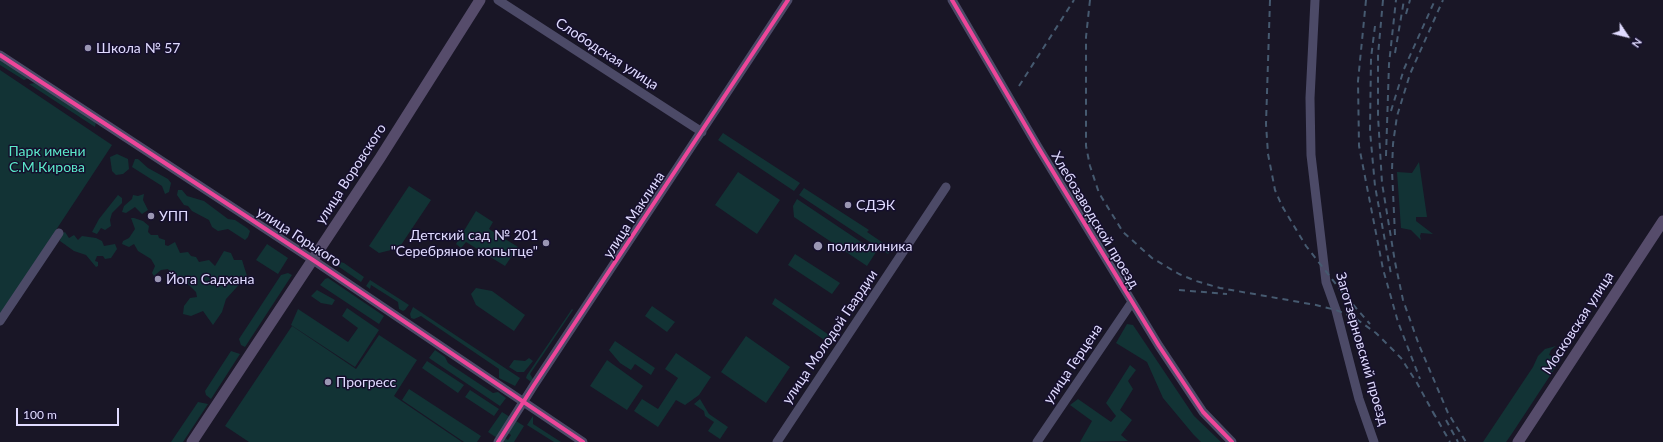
<!DOCTYPE html>
<html>
<head>
<meta charset="utf-8">
<style>
  body { margin:0 }
  #map { position:relative; width:1663px; height:442px; overflow:hidden; background:#191626; font-family:Lato,sans-serif }
  canvas { display:block }
  .north { position:absolute; left:1607px; top:16px; width:40px; height:40px; -webkit-text-stroke:3px #150f2d; paint-order:stroke; rotate:125deg; font-size:11px; font-weight:700; line-height:16px; text-align:center; color:#e0dbff }
  .north::after { content:''; display:block; margin:auto; width:14px; height:18px; background:#e0dbff; clip-path:polygon(50% 0,100% 100%,50% 72%,0 100%) }
  .scale { position:absolute; left:16px; top:408px; width:103px; height:18px; box-sizing:border-box; border:2px solid #e0dbff; border-top:0; padding-left:5px; font-size:12px; line-height:14px; white-space:nowrap; color:#e0dbff; -webkit-text-stroke:3px #150f2d; paint-order:stroke }
</style>
</head>
<body>
<div id="map">
<canvas width="1663" height="442"></canvas>
<div class="north">N</div>
<div class="scale">100 m</div>
</div>
<script>
const ctx = document.querySelector('canvas').getContext('2d');
ctx.lineJoin = 'round';
function fillPath(path, color) { ctx.fillStyle = color; ctx.fill(path, 'evenodd'); }
const shape = rows => new Path2D(rows.map(r => 'M' + r).join(''));
function trace(path, color, width, dash) { ctx.strokeStyle = color; ctx.lineWidth = width; ctx.lineCap = dash ? 'butt' : 'round'; ctx.setLineDash(dash || []); ctx.stroke(path); }
function write(font, color, halo, rows, align = 'center') {
  ctx.font = font + ' Lato,sans-serif'; ctx.lineWidth = 3; ctx.setLineDash([]); ctx.textBaseline = 'middle'; ctx.strokeStyle = halo; ctx.fillStyle = color; for (const [text, x, y, turn = 0] of rows) {
    ctx.save(); ctx.translate(x, y); ctx.rotate((+turn || 0) * Math.PI / 180); ctx.textAlign = isNaN(turn) ? turn : align; if (halo) ctx.strokeText(text, 0, 0); ctx.fillText(text, 0, 0); ctx.restore();
  }
}
const green = shape([
  [0,59,29,78,24,80,0,65],
  [0,70,112,145,0,315],
  [35,83,96,122,95,127,29,84],
  [723,133,800,183,794,191,718,140],
  [117,154,128,159,129,169,123,174,116,175,112,171,110,157],
  [135,159,138,159,148,168,168,179,171,183,169,192,165,194,162,186,132,167],
  [1419,162,1427,217,1416,217,1416,221,1433,234,1421,233,1420,236,1421,240,1411,230,1401,228,1397,172,1412,173],
  [738,172,780,200,757,234,715,205],
  [409,186,431,200,399,248,379,253,369,246],
  [804,188,869,230,867,232,892,249,888,254,799,195],
  [178,190,182,190,187,196,204,201,228,219,235,220,247,228,250,231,248,237,245,240,228,229,218,231,212,227,209,220,192,211,188,206,184,205,177,195],
  [144,194,143,200,148,210,142,214,135,207,126,213,122,212,124,206,132,199,133,195,138,196],
  [118,195,122,198,122,203,112,213,110,220,111,226,105,230,101,228,97,234,92,232,99,219],
  [797,199,876,252,867,266,794,217,793,206],
  [476,211,493,222,489,229,518,247,505,266,466,242,461,248,456,244],
  [131,218,134,218,143,221,149,226,148,232,151,235,158,235,159,238,165,240,165,245,168,246,175,242,180,253,188,252,191,256,196,257,199,262,209,260,215,266,224,251,231,253,234,260,242,260,247,276,226,299,222,312,213,325,203,311,191,316,183,314,184,306,190,298,197,297,196,292,189,285,182,283,181,278,172,275,168,269,161,270,154,276,152,273,155,266,151,259,138,251,134,244,129,247,122,244,123,241,129,238,135,229],
  [65,232,69,238,74,235,78,240,82,236,96,238,102,241,104,246,115,244,117,249,111,258,105,259,103,256,97,256,95,261,98,262,98,266,96,267,86,255,74,251,60,241,61,234],
  [267,244,288,258,278,274,256,260],
  [795,254,840,283,832,294,788,265],
  [337,261,344,263,364,277,361,282,335,264],
  [288,273,292,275,245,347,241,345,239,339,281,275],
  [328,278,384,316,379,324,320,285,325,279],
  [370,280,409,305,405,310,403,311,399,309,398,302,371,285,370,289,366,286],
  [476,288,492,291,525,315,514,331,476,305,471,294],
  [317,290,335,300,332,305,321,303,311,296],
  [775,298,832,337,834,342,830,344,772,304],
  [652,306,675,322,667,332,645,316],
  [413,307,520,378,515,386,499,378,499,369,421,316,414,319,411,318,410,314],
  [347,308,379,330,355,367,291,325,298,309,348,342,358,328,342,316],
  [572,309,573,310,530,374,533,379,531,382,526,378,527,375],
  [1127,324,1133,325,1194,416,1221,442,1201,442,1193,434,1163,398,1147,362,1116,343],
  [292,326,356,369,379,335,417,360,394,396,462,442,249,442,225,426],
  [746,336,790,367,766,403,721,372],
  [615,341,655,368,651,375,635,364,631,370,620,363,609,350],
  [1556,346,1551,350,1549,355,1551,356,1562,355,1561,359,1511,435,1506,442,1483,442,1533,367,1538,356,1545,349],
  [435,350,445,357,448,363,493,393,498,392,506,398,500,406,429,358],
  [231,351,240,354,211,399,206,395,205,391],
  [676,353,711,377,699,395,685,405,676,400,658,427,634,411,642,399,658,409,678,378,665,369],
  [529,358,533,361,524,372,517,372,509,367,514,360,525,361],
  [607,360,643,386,627,410,590,386],
  [427,361,464,385,458,393,422,368],
  [1130,365,1136,370,1128,381,1133,389,1120,410,1132,420,1121,435,1128,441,1080,442,1092,421,1070,405,1078,399,1111,422,1116,416,1106,403],
  [409,389,481,436,477,442,464,442,402,400],
  [470,390,499,409,494,416,465,397],
  [700,399,709,414,728,427,720,439,708,431,714,422,705,416,704,411,694,404],
  [198,402,208,404,183,442,171,442],
  [502,412,510,417,497,438,488,432],
  [533,416,533,424,561,442,554,442,527,425],
  [516,421,524,426,514,442,505,442,503,441,505,438,508,440,511,435,508,433]
]);
const minor = shape([
  [498,0,702,132],
  [952,0,1038,147,1159,346,1203,412,1232,442],
  [1315,0,1310,98,1311,155,1326,282,1336,310,1359,399,1374,442],
  [0,55,313,260,583,442],
  [0,321,59,233],
  [498,442,534,385,788,0],
  [777,442,946,187],
  [1037,442,1132,302]
]);
const major = shape([
  [192,442,380,158,480,0],
  [1518,442,1663,221]
]);
const rail = shape([
  [1090,0,1086,37,1086,146,1090,166,1099,193,1123,232,1152,258,1179,274,1196,281,1220,288,1316,305,1336,310,1355,318,1376,333,1401,358,1417,383,1435,416],
  [1270,0,1266,124,1268,154,1275,190,1282,206,1306,246,1343,293,1370,324],
  [1366,0,1358,81,1359,146,1383,269,1398,322,1420,379],
  [1383,0,1378,55,1378,116,1382,183,1395,262,1403,300,1419,345,1448,413,1466,442],
  [1406,14,1410,0],
  [1375,26,1371,58,1370,131,1375,186,1391,274],
  [1395,53,1404,0],
  [1019,86,1074,0],
  [1391,111,1404,69,1435,0],
  [1386,156,1389,64,1396,0],
  [1395,235,1392,170,1393,144,1397,116,1410,74,1443,0],
  [1179,290,1227,294],
  [1433,412,1450,442],
  [1446,420,1458,442]
]);
const cycleway = shape([
  [952,0,1038,147,1159,346,1203,412,1232,442],
  [0,55,313,260,583,442],
  [498,442,534,385,788,0]
]);
const markers = [
  [88,48,4,"#9a96b3"],
  [848,205,4,"#9a96b3"],
  [151,216,4,"#9a96b3"],
  [546,243,4,"#9a96b3"],
  [818,246,5,"#9a96b3"],
  [158,279,4,"#9a96b3"],
  [328,382,4,"#9a96b3"]
];
const poiNames = [
  ["Школа № 57",96,48],
  ["СДЭК",856,205],
  ["УПП",159,216],
  ["Детский сад № 201",538,235,"right"],
  ["\"Серебряное копытце\"",538,251,"right"],
  ["поликлиника",827,246],
  ["Йога Садхана",166,279],
  ["Прогресс",336,382]
];
const streetNames = [
  ["Слободская улица",607,54,33],
  ["улица Воровского",351,174,-57],
  ["улица Маклина",634,215,-57],
  ["Хлебозаводской проезд",1095,220,59],
  ["улица Горького",299,237,33],
  ["Московская улица",1578,323,-57],
  ["улица Молодой Гвардии",830,337,-56],
  ["Заготзерновский проезд",1362,349,74],
  ["улица Герцена",1073,364,-56]
];
const parkNames = [
  ["Парк имени",47,151],
  ["С.М.Кирова",47,167]
];
fillPath(green, '#123335');
trace(minor, '#4c4a67', 9);
trace(major, '#564c6b', 11);
trace(rail, '#465a70', 2, [6, 5]);
trace(cycleway, '#ed469a', 4);
for (const [x, y, r, color] of markers) { const dot = new Path2D(); dot.arc(x, y, r, 0, 2 * Math.PI); ctx.fillStyle = color; ctx.fill(dot); trace(dot, '#150f2d', 1.5); }
write('14px', '#e0dbff', '#150f2d', poiNames, 'left');
write('14px', '#e0dbff', '#150f2d', streetNames);
write('14px', '#5beaca', '#150f2d', parkNames);
</script>
</body>
</html>
